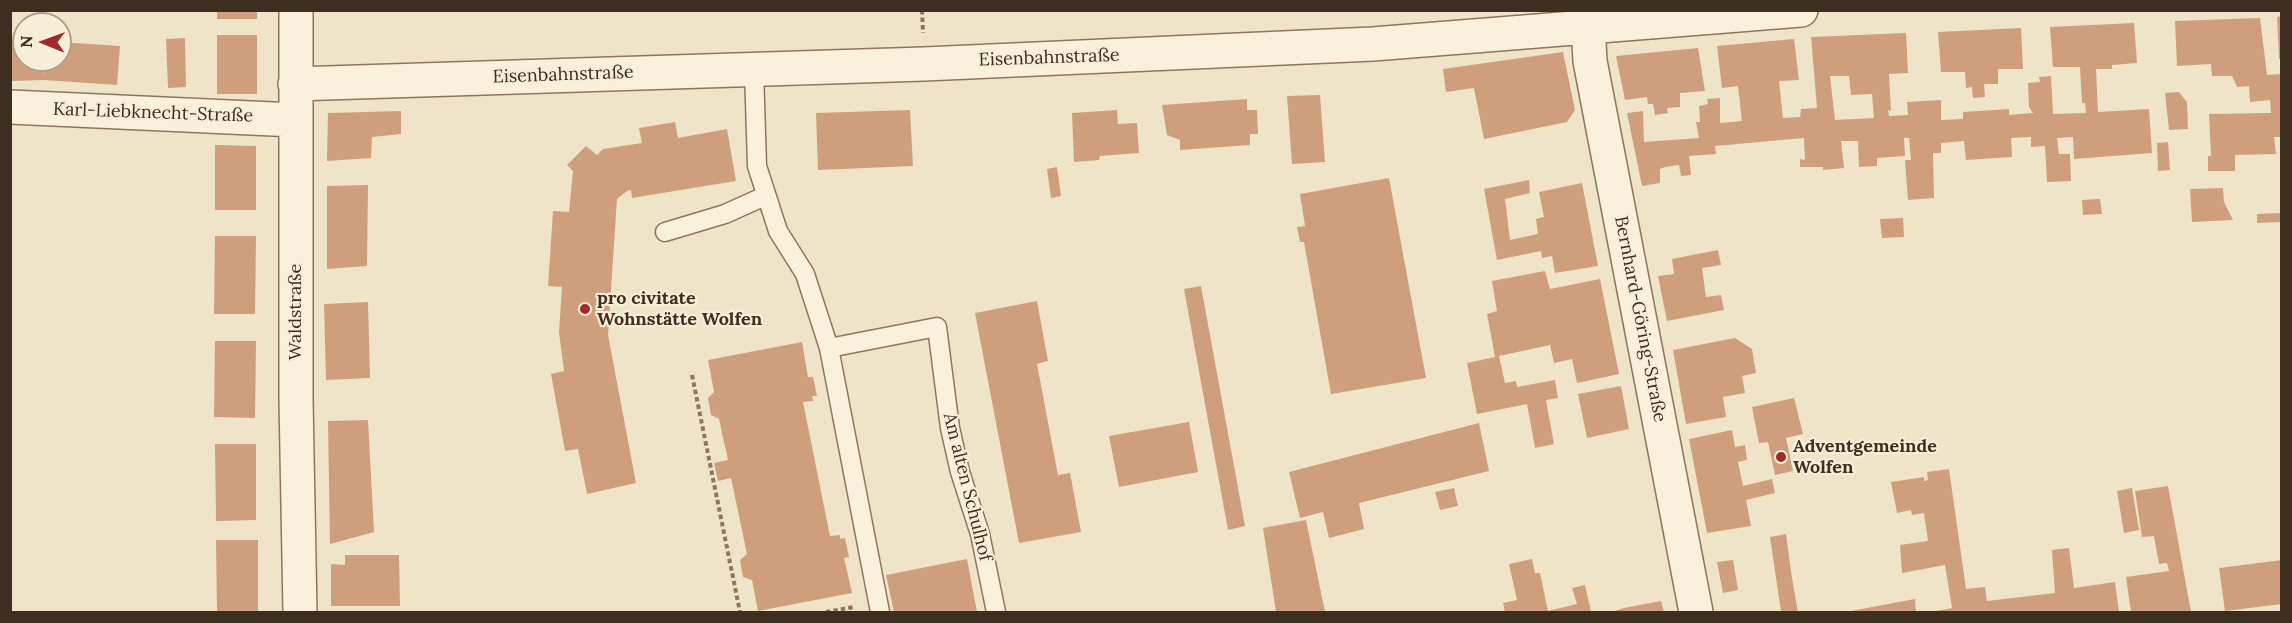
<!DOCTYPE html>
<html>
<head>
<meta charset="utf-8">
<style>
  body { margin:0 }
  #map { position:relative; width:2292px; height:623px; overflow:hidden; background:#f0e4c8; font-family:Lora,serif }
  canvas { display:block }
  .frame { position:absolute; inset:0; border:12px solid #3d2e20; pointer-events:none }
  .north { position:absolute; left:12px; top:12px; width:60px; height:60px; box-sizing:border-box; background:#f7eed8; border:2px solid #ada18e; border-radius:50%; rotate:271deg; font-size:16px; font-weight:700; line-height:24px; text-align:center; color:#3d2e20 }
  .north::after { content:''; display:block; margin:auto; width:21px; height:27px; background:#9e2a2b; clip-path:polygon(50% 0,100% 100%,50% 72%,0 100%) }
</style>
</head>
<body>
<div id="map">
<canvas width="2292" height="623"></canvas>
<div class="frame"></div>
<div class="north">N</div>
</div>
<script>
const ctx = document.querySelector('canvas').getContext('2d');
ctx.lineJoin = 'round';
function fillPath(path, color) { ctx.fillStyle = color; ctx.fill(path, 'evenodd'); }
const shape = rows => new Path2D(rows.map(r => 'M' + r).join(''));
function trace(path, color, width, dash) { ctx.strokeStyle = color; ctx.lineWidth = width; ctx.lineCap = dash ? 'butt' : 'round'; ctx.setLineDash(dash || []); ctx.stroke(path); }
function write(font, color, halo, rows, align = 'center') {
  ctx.font = font + ' Lora,serif'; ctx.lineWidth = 4.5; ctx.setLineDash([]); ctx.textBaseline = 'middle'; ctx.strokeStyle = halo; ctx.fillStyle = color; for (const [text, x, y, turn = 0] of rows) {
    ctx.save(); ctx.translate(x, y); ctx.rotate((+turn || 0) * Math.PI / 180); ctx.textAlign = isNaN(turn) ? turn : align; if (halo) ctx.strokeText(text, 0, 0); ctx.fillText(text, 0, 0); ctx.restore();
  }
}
const building = shape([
  [217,10,257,10,257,19,217,19],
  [2282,16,2282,59,2279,59,2277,17],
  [2260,18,2267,75,2282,74,2282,137,2274,137,2276,154,2235,155,2235,171,2208,171,2208,156,2211,156,2209,114,2271,113,2270,100,2250,102,2249,86,2237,87,2232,76,2212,76,2211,64,2177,66,2175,21],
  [2134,23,2137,63,2112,65,2112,69,2096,69,2098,112,2149,109,2152,153,2074,159,2073,137,2057,138,2059,154,2070,154,2071,181,2047,182,2045,146,2031,147,2031,137,2011,138,2012,157,1966,160,1964,141,1941,143,1941,153,1933,153,1934,198,1908,200,1905,160,1911,160,1909,138,1904,138,1905,156,1877,158,1877,166,1859,167,1858,141,1841,141,1844,168,1823,170,1823,167,1800,167,1800,159,1805,160,1804,138,1715,146,1716,154,1689,156,1691,175,1681,176,1679,165,1665,167,1660,169,1660,183,1642,186,1627,113,1643,111,1644,142,1699,138,1696,122,1700,122,1699,106,1708,104,1707,99,1720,98,1720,123,1742,121,1738,86,1722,88,1717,46,1794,39,1799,80,1779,81,1783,118,1800,117,1801,109,1817,108,1811,37,1906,33,1908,73,1889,74,1891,111,1888,110,1889,116,1908,115,1907,102,1941,100,1941,120,1963,119,1963,112,2009,109,2009,115,2033,113,2029,107,2028,83,2040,82,2039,77,2051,76,2053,114,2086,113,2085,103,2082,103,2080,67,2053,67,2050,27],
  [1830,76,1849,76,1851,95,1872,94,1874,118,1835,120],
  [2021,28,2023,69,1998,69,1998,84,1984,84,1985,97,1973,98,1972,87,1966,88,1965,72,1941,72,1938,32],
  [217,35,257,35,257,94,217,94],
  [185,38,186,87,168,88,166,39],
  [10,40,24,40,24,60,44,60,44,76,46,60,60,60,60,42,120,46,117,85,44,80,10,81],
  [1698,48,1705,91,1680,93,1680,107,1667,108,1668,113,1655,115,1653,104,1648,104,1647,97,1625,100,1616,56],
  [1563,52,1575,110,1567,122,1484,139,1474,88,1446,92,1443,69],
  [2179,92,2187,102,2188,129,2169,130,2165,93],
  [1320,95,1325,162,1292,164,1287,96],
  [1247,99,1247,110,1257,110,1258,134,1250,134,1250,145,1180,150,1180,140,1167,135,1162,105],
  [910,110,913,166,818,170,816,113],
  [1117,110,1118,124,1137,123,1139,153,1100,156,1099,160,1074,162,1072,113],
  [401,111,401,134,372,137,371,158,327,161,328,113],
  [675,122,678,138,727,129,736,181,632,198,631,190,627,191,617,199,608,335,636,483,587,494,578,449,565,451,551,374,564,371,559,332,562,287,548,286,553,211,569,212,573,171,567,165,586,146,597,155,603,149,642,143,639,128],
  [2168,142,2170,170,2158,171,2157,143],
  [215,145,256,146,256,210,215,210],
  [1057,167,1061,196,1051,198,1047,169],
  [1389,178,1426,378,1331,394,1304,242,1300,242,1297,227,1305,226,1300,194],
  [1529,180,1530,193,1505,199,1510,240,1538,234,1536,219,1544,217,1539,192,1582,183,1598,266,1555,273,1552,256,1542,258,1541,251,1497,260,1484,189],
  [368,185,367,266,327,269,327,186],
  [2223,188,2224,202,2233,220,2192,222,2190,189],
  [2100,199,2102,214,2083,215,2082,200],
  [2282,213,2282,222,2257,223,2257,214],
  [1903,218,1904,237,1882,238,1880,219],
  [215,236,256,236,255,314,214,314],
  [1718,250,1721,265,1702,268,1706,297,1721,295,1724,310,1667,321,1658,276,1674,274,1672,259],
  [1545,271,1550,289,1600,279,1619,374,1577,383,1572,359,1554,363,1550,345,1499,356,1505,383,1516,381,1517,387,1555,380,1558,398,1546,400,1554,444,1535,448,1527,404,1477,414,1467,363,1495,357,1487,314,1497,311,1492,281],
  [1201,286,1245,526,1228,530,1184,289],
  [1037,301,1048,361,1037,364,1058,475,1070,473,1081,532,1019,543,975,313],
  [368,302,370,378,326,380,324,304],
  [1735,338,1752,349,1756,373,1742,376,1745,393,1723,397,1726,417,1686,424,1673,350],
  [215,341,256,341,255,418,214,417],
  [802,342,808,377,813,377,817,396,812,396,813,401,803,402,830,536,840,535,840,539,845,538,849,557,844,558,852,593,758,611,752,580,743,577,740,560,747,554,731,478,718,481,714,463,728,460,719,419,711,415,708,398,714,392,708,360],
  [1621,386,1629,429,1587,438,1578,394],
  [1794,398,1803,434,1786,438,1793,471,1775,475,1768,442,1759,443,1752,407],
  [368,420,374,532,330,544,328,421],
  [1189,422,1198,472,1119,487,1109,436],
  [1479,423,1489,471,1359,503,1364,529,1329,538,1323,512,1300,518,1289,472],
  [1732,430,1735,447,1745,445,1747,460,1738,462,1743,486,1772,479,1775,493,1746,500,1751,526,1707,533,1689,439],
  [215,444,256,444,256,520,216,521],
  [1949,469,1966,589,1985,587,1987,601,2055,593,2052,550,2069,548,2074,588,2115,582,2119,612,1930,612,1952,608,1945,565,1902,573,1900,545,1928,541,1924,513,1912,515,1911,510,1897,513,1891,482,1924,477,1924,481,1928,480,1927,472],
  [2168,486,2191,612,2131,612,2126,577,2169,571,2167,563,2159,564,2154,536,2142,537,2135,491],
  [1454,488,1458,506,1440,510,1435,492],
  [2132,488,2139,530,2124,533,2117,491],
  [1306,520,1325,612,1276,612,1263,528],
  [1786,534,1792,578,1798,612,1781,612,1770,537],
  [216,540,258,540,258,612,217,612],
  [345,555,399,555,400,606,331,606,331,564,345,565],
  [967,559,977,612,894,612,886,575],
  [1532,559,1535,573,1540,573,1548,611,1577,604,1572,588,1585,585,1591,612,1505,612,1503,603,1517,600,1509,564],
  [1733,560,1738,590,1723,593,1717,562],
  [2282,560,2282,604,2225,611,2219,568],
  [1915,599,1916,612,1852,612,1851,611],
  [1661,601,1664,612,1611,612,1624,608]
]);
const path = shape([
  [922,10,923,33],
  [692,375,740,612],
  [826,612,854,607]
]);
const service = shape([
  [754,69,757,166,778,231,805,274,829,348,880,612],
  [665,232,725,214,765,196],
  [829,348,937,327,950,428,960,472,980,534,996,612]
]);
const minor = shape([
  [296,10,296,400,300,612],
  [1588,25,1590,61,1696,612],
  [295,84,924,64,1373,44,1801,10],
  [10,107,295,120]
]);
const markers = [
  [585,309,6,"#9e2a2b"],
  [1781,457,6,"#9e2a2b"]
];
const streetNames = [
  ["Eisenbahnstraße",1049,58,-2],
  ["Eisenbahnstraße",563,75,-2],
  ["Karl-Liebknecht-Straße",153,113,2],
  ["Waldstraße",296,312,-90],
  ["Bernhard-Göring-Straße",1640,319,79],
  ["Am alten Schulhof",967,487,76]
];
const poiNames = [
  ["pro civitate",597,299],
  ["Wohnstätte Wolfen",597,320],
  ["Adventgemeinde",1793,447],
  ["Wolfen",1793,468]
];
fillPath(building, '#cf9f7d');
trace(service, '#8d765c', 21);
trace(minor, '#8d765c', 36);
trace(path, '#8d765c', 4, [4.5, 3]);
trace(service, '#faf1dc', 18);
trace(minor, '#faf1dc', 33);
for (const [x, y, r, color] of markers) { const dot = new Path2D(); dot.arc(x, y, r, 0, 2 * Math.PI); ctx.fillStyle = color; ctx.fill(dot); trace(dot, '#f7eed8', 2); }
write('18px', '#3d2e20', '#f7eed8', streetNames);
write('bold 18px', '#3d2e20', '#f7eed8', poiNames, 'left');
</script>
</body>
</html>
